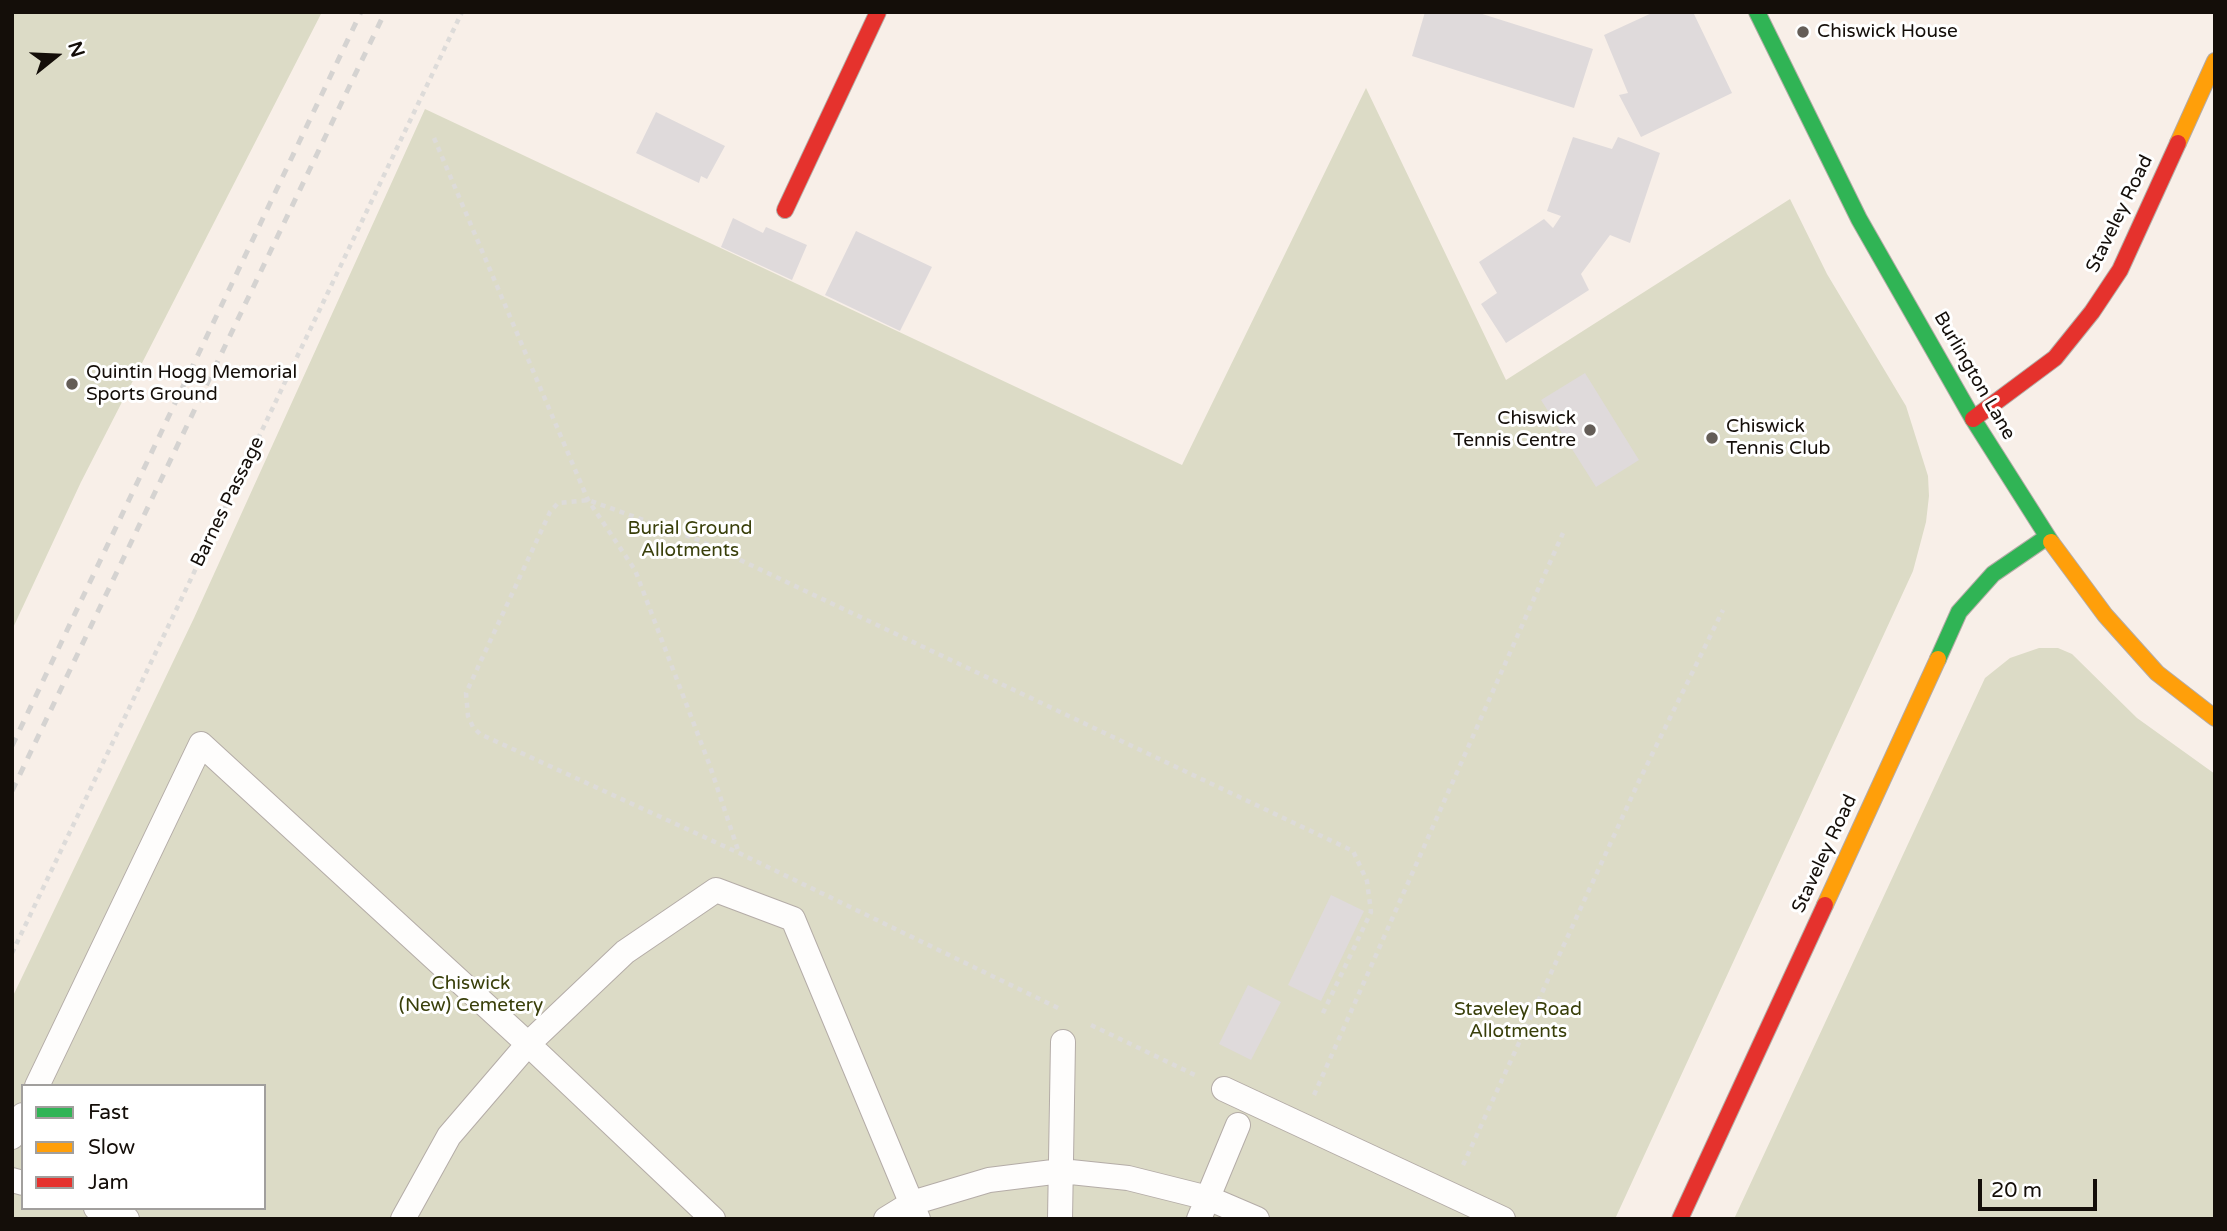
<!DOCTYPE html>
<html>
<head>
<meta charset="utf-8">
<style>
  body { margin:0 }
  #map { position:relative; width:2227px; height:1231px; overflow:hidden; background:#f8efe8; font-family:"Varela Round",sans-serif }
  canvas { display:block }
  .frame { position:absolute; inset:0; border:14px solid #140e09; pointer-events:none }
  .legend { position:absolute; left:21px; top:1084px; width:245px; height:126px; box-sizing:border-box; background:#fff; border:2px solid #a19f9d; margin:0; padding:9px 12px; list-style:none; font-size:21px; color:#140e09 }
  .legend li { display:flex; align-items:center; gap:14px; height:35px }
  .legend b { width:35px; border:2px solid #a19f9d }
  .north { position:absolute; left:21px; top:21px; width:70px; height:70px; -webkit-text-stroke:5px #fff; paint-order:stroke; rotate:72deg; font-size:19px; font-weight:700; line-height:28px; text-align:center; color:#140e09 }
  .north::after { content:''; display:block; margin:auto; width:24px; height:32px; background:#140e09; clip-path:polygon(50% 0,100% 100%,50% 72%,0 100%) }
  .scale { position:absolute; left:1978px; top:1179px; width:119px; height:32px; box-sizing:border-box; border:4px solid #140e09; border-top:0; padding-left:9px; font-size:21px; line-height:24px; white-space:nowrap; color:#140e09; -webkit-text-stroke:5px #fff; paint-order:stroke }
</style>
</head>
<body>
<div id="map">
<canvas width="2227" height="1231"></canvas>
<div class="frame"></div>
<ul class="legend">
<li><b style="height:9px;background:#30b455"></b>Fast</li>
<li><b style="height:9px;background:#ff9f0a"></b>Slow</li>
<li><b style="height:9px;background:#e5322d"></b>Jam</li>
</ul>
<div class="north">N</div>
<div class="scale">20 m</div>
</div>
<script>
const ctx = document.querySelector('canvas').getContext('2d');
ctx.lineJoin = 'round';
function fillPath(path, color) { ctx.fillStyle = color; ctx.fill(path, 'evenodd'); }
const shape = rows => new Path2D(rows.map(r => 'M' + r).join(''));
function trace(path, color, width, dash) { ctx.strokeStyle = color; ctx.lineWidth = width; ctx.lineCap = dash ? 'butt' : 'round'; ctx.setLineDash(dash || []); ctx.stroke(path); }
function write(font, color, halo, rows, align = 'center') {
  ctx.font = font + ' "Varela Round",sans-serif'; ctx.lineWidth = 6; ctx.setLineDash([]); ctx.textBaseline = 'middle'; ctx.strokeStyle = halo; ctx.fillStyle = color; for (const [text, x, y, turn = 0] of rows) {
    ctx.save(); ctx.translate(x, y); ctx.rotate((+turn || 0) * Math.PI / 180); ctx.textAlign = isNaN(turn) ? turn : align; if (halo) ctx.strokeText(text, 0, 0); ctx.fillText(text, 0, 0); ctx.restore();
  }
}
const green = shape([
  [12,12,322,12,81,482,12,630],
  [1366,88,1506,380,1790,199,1827,274,1906,406,1928,476,1929,496,1926,522,1913,571,1615,1219,12,1219,12,998,194,618,425,109,1182,465],
  [23,1086,264,1086,264,1208,23,1208],
  [2039,648,2058,648,2072,654,2137,718,2215,774,2215,1219,1734,1219,1985,678,2010,658]
]);
const building = shape([
  [1425,12,1476,12,1593,49,1574,108,1412,56],
  [1654,12,1693,12,1732,93,1641,137,1619,95,1628,93,1604,35],
  [656,112,725,146,707,179,701,176,699,183,636,153],
  [1573,137,1612,149,1618,137,1660,153,1630,243,1610,235,1581,274,1589,290,1506,343,1481,304,1497,293,1479,262,1544,219,1553,228,1561,216,1547,211],
  [733,218,763,233,766,227,807,245,792,280,721,247],
  [856,231,932,267,900,331,825,295],
  [1585,373,1639,460,1596,487,1541,400],
  [1331,895,1364,911,1321,1001,1288,985],
  [1248,985,1281,1002,1251,1060,1219,1044]
]);
const path = shape([
  [434,138,588,500,635,570,710,766,739,853],
  [12,953,462,12],
  [1058,1008,739,853,480,734,473,727,468,716,466,693,550,512,558,503,588,500,696,539,1353,851,1367,881,1371,912,1322,1015],
  [1091,1025,1197,1076],
  [1314,1095,1563,533],
  [1463,1165,1639,781,1723,610]
]);
const lane = shape([
  [37,1086,201,744,528,1044,713,1219],
  [1224,1089,1503,1219],
  [12,1137,23,1115],
  [12,1180,23,1183],
  [96,1208,127,1219],
  [403,1219,449,1136,528,1044,625,952,716,890,793,919,918,1219],
  [886,1219,912,1203,989,1180,1061,1171,1128,1178,1208,1198,1257,1219],
  [1060,1219,1063,1042],
  [1199,1219,1238,1125]
]);
const fast = shape([
  [1757,12,1859,219,1973,419,2051,542],
  [1938,659,1959,612,1993,574,2047,537]
]);
const slow = shape([
  [2178,143,2215,61],
  [2051,542,2105,615,2157,673,2215,718],
  [1825,905,1938,659]
]);
const jam = shape([
  [785,210,878,12],
  [1973,419,2055,358,2092,312,2120,270,2178,143],
  [1680,1219,1825,905]
]);
const rail = shape([
  [12,746,361,12],
  [12,791,385,12]
]);
const markers = [
  [1803,32,7,"#645d57"],
  [72,384,7,"#645d57"],
  [1590,430,7,"#645d57"],
  [1712,438,7,"#645d57"]
];
const poiNames = [
  ["Chiswick House",1817,32],
  ["Quintin Hogg Memorial",86,373],
  ["Sports Ground",86,395],
  ["Chiswick",1576,419,"right"],
  ["Tennis Centre",1576,441,"right"],
  ["Chiswick",1726,427],
  ["Tennis Club",1726,449]
];
const streetNames = [
  ["Staveley Road",2120,214,-64],
  ["Burlington Lane",1974,376,60],
  ["Barnes Passage",228,502,-64],
  ["Staveley Road",1825,854,-65]
];
const parkNames = [
  ["Burial Ground",690,529],
  ["Allotments",690,551],
  ["Chiswick",471,984],
  ["(New) Cemetery",471,1006],
  ["Staveley Road",1518,1010],
  ["Allotments",1518,1032]
];
fillPath(green, '#dcdbc6');
fillPath(building, '#dfdadb');
trace(lane, '#b4aca7', 26);
trace(fast, '#b4aca7', 18);
trace(slow, '#b4aca7', 18);
trace(jam, '#b4aca7', 18);
trace(path, '#dddbd9', 4.5, [5, 5]);
trace(lane, '#fefdfc', 24);
trace(fast, '#30b455', 16);
trace(slow, '#ff9f0a', 16);
trace(jam, '#e5322d', 16);
trace(rail, '#d5d3d1', 5, [9, 9]);
for (const [x, y, r, color] of markers) { const dot = new Path2D(); dot.arc(x, y, r, 0, 2 * Math.PI); ctx.fillStyle = color; ctx.fill(dot); trace(dot, '#fff', 2.5); }
write('19px', '#140e09', '#fff', poiNames, 'left');
write('19px', '#140e09', '#fff', streetNames);
write('19px', '#393f0a', '#fff', parkNames);
</script>
</body>
</html>
